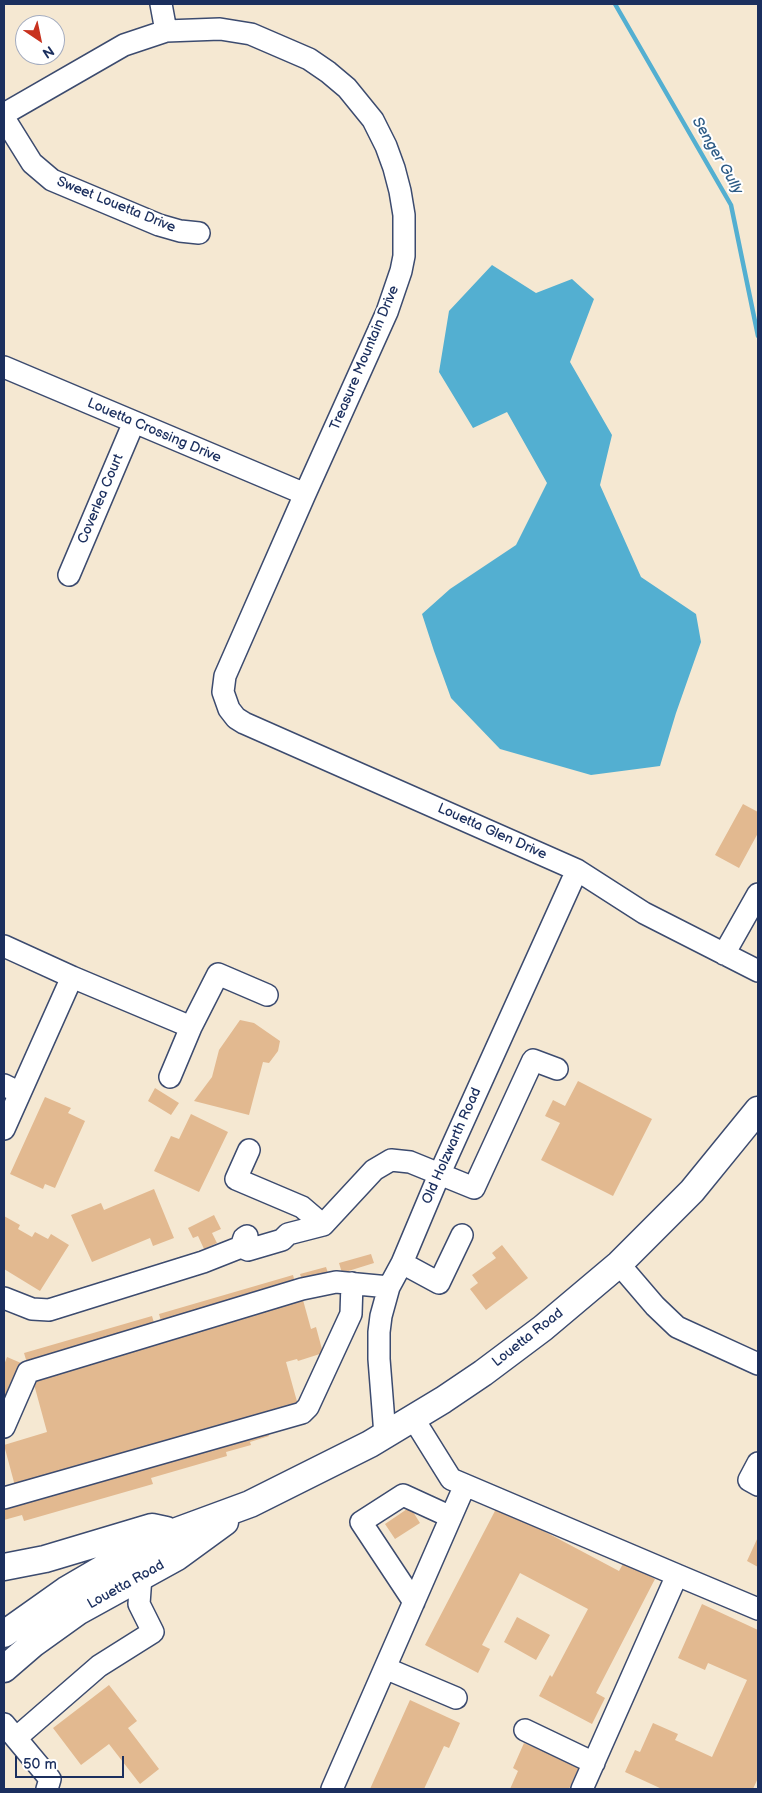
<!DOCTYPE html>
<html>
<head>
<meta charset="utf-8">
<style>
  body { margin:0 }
  #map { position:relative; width:762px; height:1793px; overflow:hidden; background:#f5e8d2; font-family:"Balsamiq Sans",sans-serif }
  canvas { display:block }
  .frame { position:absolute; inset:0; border:5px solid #1b2f5e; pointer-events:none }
  .north { position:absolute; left:15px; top:15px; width:50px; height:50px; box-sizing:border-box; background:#fff; border:1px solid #a4acbf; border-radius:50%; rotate:146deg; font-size:14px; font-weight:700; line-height:20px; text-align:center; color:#1b2f5e }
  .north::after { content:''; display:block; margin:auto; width:18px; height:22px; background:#c8321e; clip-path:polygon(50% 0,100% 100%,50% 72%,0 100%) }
  .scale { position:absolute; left:15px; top:1756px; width:109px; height:22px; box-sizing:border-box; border:2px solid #1b2f5e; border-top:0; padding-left:6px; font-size:15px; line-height:18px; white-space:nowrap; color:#1b2f5e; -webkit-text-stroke:4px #fff; paint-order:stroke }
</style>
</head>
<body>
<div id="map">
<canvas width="762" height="1793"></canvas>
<div class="frame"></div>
<div class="north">N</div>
<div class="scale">50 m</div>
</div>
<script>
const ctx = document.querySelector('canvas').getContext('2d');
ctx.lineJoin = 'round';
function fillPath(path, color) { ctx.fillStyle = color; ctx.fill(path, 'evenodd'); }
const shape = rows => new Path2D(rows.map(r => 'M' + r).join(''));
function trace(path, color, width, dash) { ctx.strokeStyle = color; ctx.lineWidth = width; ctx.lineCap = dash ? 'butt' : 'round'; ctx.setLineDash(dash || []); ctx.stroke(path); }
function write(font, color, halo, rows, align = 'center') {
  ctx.font = font + ' "Balsamiq Sans",sans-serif'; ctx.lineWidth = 4; ctx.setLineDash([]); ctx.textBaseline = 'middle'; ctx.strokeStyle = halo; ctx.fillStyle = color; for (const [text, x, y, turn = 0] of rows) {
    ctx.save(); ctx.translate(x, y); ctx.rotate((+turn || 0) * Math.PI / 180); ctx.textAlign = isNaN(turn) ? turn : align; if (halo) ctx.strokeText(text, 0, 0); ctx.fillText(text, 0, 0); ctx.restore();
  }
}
const water = shape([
  [492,265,536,293,572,279,594,299,570,362,612,435,600,485,641,577,696,614,701,642,676,713,660,766,591,775,500,749,451,698,434,651,422,614,450,589,516,545,547,483,507,412,473,428,439,372,449,311]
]);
const stream = shape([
  [615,4,731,205,758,336]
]);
const building = shape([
  [743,804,758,812,758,833,739,868,715,855],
  [240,1020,254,1023,280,1041,278,1051,269,1063,263,1062,249,1115,194,1101,212,1077,219,1050],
  [578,1081,652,1119,613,1196,541,1160,560,1123,545,1116,553,1100,565,1106],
  [155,1088,179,1103,171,1115,148,1101],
  [45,1097,71,1108,68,1113,85,1121,55,1188,45,1184,43,1189,10,1174],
  [191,1114,228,1132,199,1192,154,1171,171,1136,179,1139],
  [154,1189,174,1238,153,1246,150,1238,92,1262,71,1215,101,1203,104,1210],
  [214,1215,221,1229,212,1233,217,1243,204,1249,198,1236,193,1238,188,1228],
  [4,1216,20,1225,18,1229,32,1237,35,1232,48,1239,51,1234,69,1245,40,1291,4,1269],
  [502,1245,528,1278,486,1310,470,1289,478,1283,472,1275,496,1258,492,1253],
  [371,1254,374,1263,342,1273,339,1263],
  [326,1267,329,1276,303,1284,300,1274],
  [293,1275,296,1286,162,1324,159,1314],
  [303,1300,311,1329,316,1327,323,1353,298,1361,297,1359,286,1362,298,1405,15,1486,4,1445,47,1432,32,1377],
  [152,1316,155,1326,27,1363,24,1353],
  [7,1357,21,1363,4,1402,4,1365],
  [268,1430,269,1436,250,1442,251,1445,226,1452,227,1456,151,1478,153,1484,24,1521,22,1515,4,1520,4,1506],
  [410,1507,420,1523,395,1539,385,1524],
  [496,1509,520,1521,521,1519,619,1571,624,1562,655,1579,596,1693,605,1698,592,1724,539,1696,550,1675,552,1677,588,1609,520,1573,482,1645,490,1649,478,1673,425,1645],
  [758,1537,758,1567,747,1561],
  [702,1604,758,1630,758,1778,753,1789,662,1789,625,1772,635,1750,640,1752,653,1723,678,1734,675,1740,712,1757,747,1680,708,1663,705,1670,678,1658],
  [517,1617,550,1635,536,1660,504,1642],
  [109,1685,137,1721,128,1728,159,1769,140,1784,109,1744,81,1765,53,1728],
  [410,1700,460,1723,449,1748,444,1746,424,1789,370,1789],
  [524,1743,579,1767,569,1789,510,1789,518,1771,513,1768]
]);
const minor = shape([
  [161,4,166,31],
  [4,114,124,45,166,31,220,29,251,34,309,59,328,72,347,88,373,120,386,146,394,168,400,191,404,215,404,256,401,271,387,312,305,494,225,676,223,692,229,709,236,718,244,723,577,870,644,913,758,971],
  [4,118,32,163,52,180,159,225,180,231,199,233],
  [4,367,305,494],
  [69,575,134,422],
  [4,946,72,977,4,1129],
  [724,954,758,894],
  [72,977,191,1027,170,1077],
  [191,1027,218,974,267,995],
  [4,1085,20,1093],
  [249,1150,236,1179,302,1207,323,1225],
  [241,1247,248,1250,282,1240,288,1234,323,1225,374,1170,391,1160,410,1162,474,1188,533,1060,557,1069],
  [402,1263,439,1283,462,1235],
  [619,1264,655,1306,677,1327,758,1364],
  [4,1298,32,1309,49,1310,203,1262,241,1247,244,1238,247,1236],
  [413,1418,451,1479,677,1575,582,1789],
  [4,1427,28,1372,302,1289,336,1282,389,1287],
  [385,1435,379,1359,379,1332,381,1316,389,1287,402,1263,439,1175,577,870],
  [758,1463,749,1480,758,1485],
  [4,1498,302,1413,308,1407,351,1314,352,1283],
  [677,1575,758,1609],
  [414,1602,361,1522,403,1495,451,1517],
  [385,1668,456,1698],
  [4,1724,50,1779,47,1789],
  [525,1730,594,1763],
  [16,1738,99,1666,153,1632,139,1604,141,1576],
  [332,1789,465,1485]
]);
const major = shape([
  [4,1567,45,1559,152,1527,166,1530],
  [4,1634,66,1590,114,1562,174,1532,250,1504,370,1444,443,1400,483,1373,543,1328,619,1264,692,1191,758,1110],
  [4,1669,33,1644,79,1611,177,1557,225,1522]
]);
const streetNames = [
  ["Sweet Louetta Drive",116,205,22],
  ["Treasure Mountain Drive",365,358,-67],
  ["Louetta Crossing Drive",154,431,23],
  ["Coverlea Court",101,499,-67],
  ["Louetta Glen Drive",492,832,24],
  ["Old Holzwarth Road",452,1146,-66],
  ["Louetta Road",528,1338,-38],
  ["Louetta Road",126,1585,-29]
];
const waterNames = [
  ["Senger Gully",717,156,60]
];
fillPath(water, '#53afd1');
trace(stream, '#53afd1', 4.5);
fillPath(building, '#e2b990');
trace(minor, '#3c4b6f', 24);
trace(major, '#3c4b6f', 29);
trace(minor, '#fff', 21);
trace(major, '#fff', 26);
write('14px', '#1b2f5e', '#fff', streetNames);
write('italic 15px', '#2f5c86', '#fff', waterNames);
</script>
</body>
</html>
